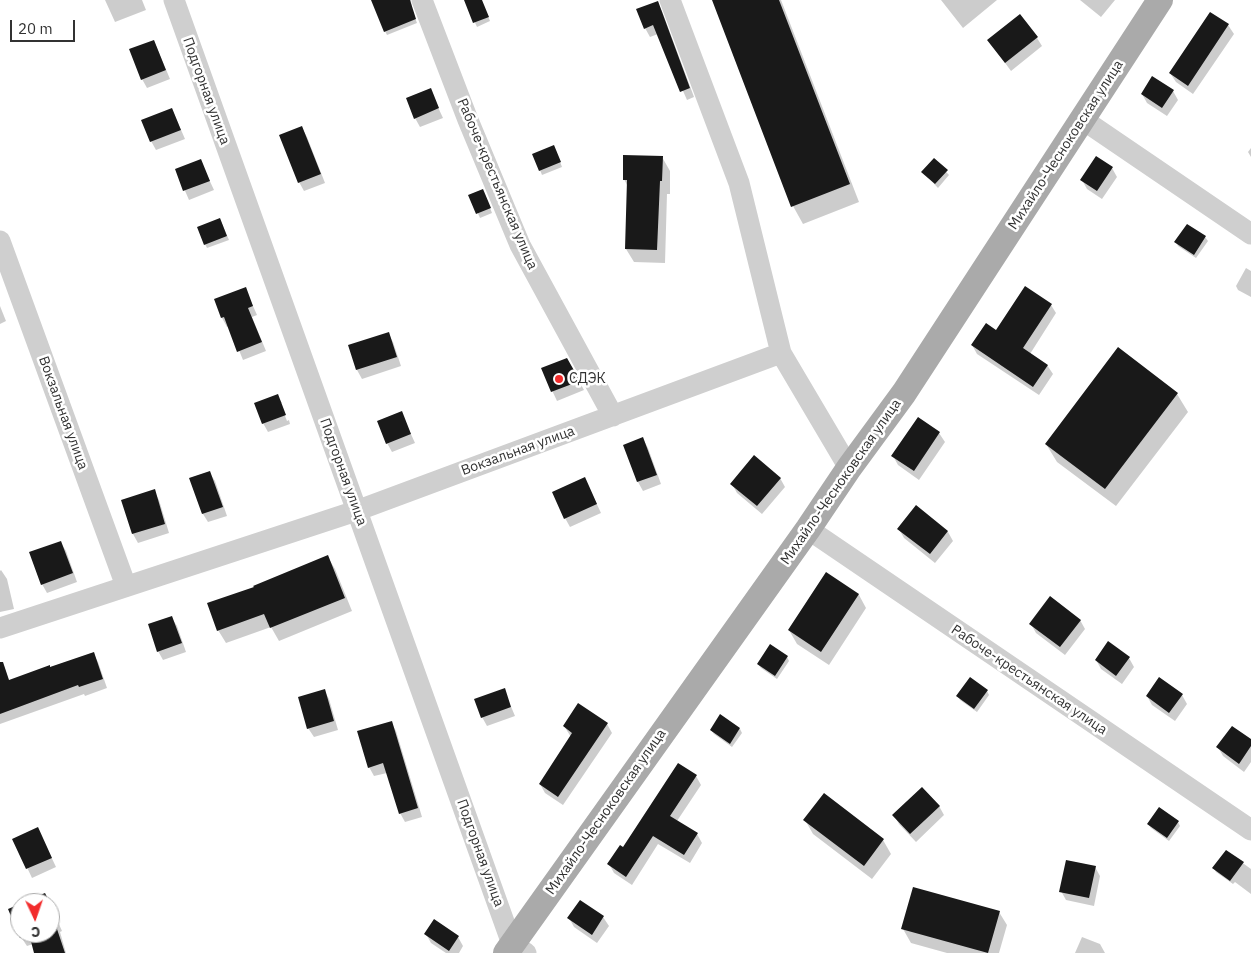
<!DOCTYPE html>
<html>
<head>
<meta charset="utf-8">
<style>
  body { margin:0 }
  #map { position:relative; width:1251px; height:953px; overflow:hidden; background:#fff; font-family:"IBM Plex Sans",sans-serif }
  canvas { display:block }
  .north { position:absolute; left:10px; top:893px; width:50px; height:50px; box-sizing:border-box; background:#fff; border:1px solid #adadad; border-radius:50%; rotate:177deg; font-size:14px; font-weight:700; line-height:20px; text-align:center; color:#323232 }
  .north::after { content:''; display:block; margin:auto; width:18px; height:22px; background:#f22c2c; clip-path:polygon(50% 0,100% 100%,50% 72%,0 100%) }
  .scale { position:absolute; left:10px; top:20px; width:65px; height:22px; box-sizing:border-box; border:2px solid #323232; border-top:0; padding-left:6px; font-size:15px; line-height:18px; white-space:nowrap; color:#323232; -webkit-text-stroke:4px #fff; paint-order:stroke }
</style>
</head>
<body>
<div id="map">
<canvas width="1251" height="953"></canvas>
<div class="north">С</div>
<div class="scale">20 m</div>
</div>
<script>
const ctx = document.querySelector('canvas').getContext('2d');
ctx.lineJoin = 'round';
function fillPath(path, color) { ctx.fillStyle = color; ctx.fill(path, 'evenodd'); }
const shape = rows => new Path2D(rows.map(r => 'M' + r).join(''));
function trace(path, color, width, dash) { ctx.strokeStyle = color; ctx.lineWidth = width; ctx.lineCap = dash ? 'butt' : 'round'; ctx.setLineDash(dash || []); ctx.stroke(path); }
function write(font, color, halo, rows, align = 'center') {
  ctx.font = font + ' "IBM Plex Sans",sans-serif'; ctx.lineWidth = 5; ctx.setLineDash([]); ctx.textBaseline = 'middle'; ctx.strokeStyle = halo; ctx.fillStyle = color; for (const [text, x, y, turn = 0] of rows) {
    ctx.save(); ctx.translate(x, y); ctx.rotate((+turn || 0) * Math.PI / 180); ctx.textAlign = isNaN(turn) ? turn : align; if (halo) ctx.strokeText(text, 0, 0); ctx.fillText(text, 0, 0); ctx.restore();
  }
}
const shadow = shape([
  [105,0,142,0,146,10,115,22],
  [384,0,411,0,412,10,417,23,387,35,385,31],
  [473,0,481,0,490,21,477,27,466,3],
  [713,0,781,0,859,202,803,224,793,206],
  [941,0,997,0,963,28],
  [1080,0,1115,0,1101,17],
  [657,2,662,11,694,97,687,100,658,34,650,37,645,28],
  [1210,13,1228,25,1234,34,1193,94,1176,82,1170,73],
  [1037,38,1042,46,1011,71,989,41],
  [154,41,170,79,147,88,142,79],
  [430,90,443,118,420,127,415,118],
  [1173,91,1178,100,1167,116,1147,103,1142,94],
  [172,109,185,139,156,150,151,141],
  [302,128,307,137,325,183,304,191,299,182],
  [1251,148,1251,157,1248,152],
  [556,151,562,167,542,175,534,155],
  [662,157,670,171,670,194,667,194,665,263,634,262,626,249,628,187,624,179],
  [934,159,949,175,938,188,923,172],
  [200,160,214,190,189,200,176,170],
  [1112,168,1117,177,1102,199,1087,189,1082,180],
  [485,195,492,213,480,218,470,196],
  [220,219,229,240,207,248,205,244],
  [1187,225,1205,237,1208,241,1196,258,1178,246,1176,242],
  [1246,268,1251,271,1251,297,1238,290,1236,286],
  [245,288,257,315,252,317,266,351,243,360,229,326,227,327,222,318,215,300],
  [1051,305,1056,313,1030,354,1047,365,1053,374,1039,395,977,354,972,345],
  [0,306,6,321,0,324],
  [388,333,393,342,401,366,362,379,357,370,349,346],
  [567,359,584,390,557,401,542,369],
  [1177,394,1188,412,1116,506,1057,462,1046,444],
  [277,396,282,403,280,403,287,421,289,420,290,424,268,432,263,423],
  [401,412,415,443,392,452,387,443],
  [918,419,939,433,945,442,919,480,898,465,893,456],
  [643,439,648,448,661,484,643,491,638,482,625,445],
  [209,472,215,481,227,516,208,522,203,514,191,479],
  [780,478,785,487,762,514,737,493,732,484],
  [585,479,601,513,570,527,565,518],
  [154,491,159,500,169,533,138,543,133,534,123,500],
  [917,507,948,532,953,541,935,563,904,538,899,529],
  [61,543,66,551,77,582,47,593,42,584],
  [327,556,335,569,352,611,279,641,271,627,226,643,218,630,255,588],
  [1,570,7,579,14,609,0,612,0,571],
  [827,574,859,595,866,608,829,665,797,644,789,630],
  [171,617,177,626,186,652,163,660,158,651],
  [1080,620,1085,629,1065,655,1036,633,1031,624],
  [93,653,98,662,107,688,85,696,84,694,0,724,0,684],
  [787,657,789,661,777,679,761,668,758,664],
  [1129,658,1134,667,1122,684,1101,669,1096,660],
  [324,690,329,699,338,730,314,737,308,728],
  [504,690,515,716,487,726,482,717],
  [987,691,989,695,977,712,960,700,958,696],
  [1182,695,1187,704,1175,721,1152,705,1147,696],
  [391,722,396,731,422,817,405,822,400,813,387,773,374,776,369,767],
  [607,724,612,733,563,805,545,793,540,784,571,737,564,726],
  [740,729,742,733,732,747,714,734,711,730],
  [1251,741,1251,762,1244,772,1223,756,1218,747],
  [696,776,701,785,677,821,697,834,702,843,690,863,658,844,632,885,614,873,609,864],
  [939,806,944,815,916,842,899,824,894,815],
  [805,820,883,840,891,854,872,879,813,834],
  [1178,822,1180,826,1169,841,1151,828,1148,824],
  [38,829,56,867,32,878,14,840],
  [1226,851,1251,869,1251,894,1235,882,1233,884,1216,872,1214,868],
  [1095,867,1100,876,1094,906,1066,900,1061,891],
  [50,904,62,931,60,932,66,953,36,953,33,944,27,946,21,937,10,909,20,905,20,933,50,933],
  [999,912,1007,925,999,953,947,953,911,943,903,929],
  [603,917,609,926,597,943,574,927,569,918],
  [426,934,458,937,463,946,459,953,446,953,431,943],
  [1082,937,1100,944,1105,953,1075,953]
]);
const building = shape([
  [371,0,410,0,416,19,384,32],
  [464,0,482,0,489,17,473,23],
  [712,0,779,0,850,184,791,207],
  [658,1,690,88,680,92,653,25,644,29,636,9],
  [1210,12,1229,24,1188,86,1169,73],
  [1020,14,1038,37,1005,63,987,40],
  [154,40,166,70,141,80,129,49],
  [1152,76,1174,90,1162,108,1141,94],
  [431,88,439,108,414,119,406,98],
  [172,108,181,130,150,142,141,120],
  [302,126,321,174,298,183,279,135],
  [554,145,561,162,539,171,532,154],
  [623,155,663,156,662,181,660,181,657,250,625,249,627,180,623,180],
  [1096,156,1113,167,1097,191,1080,180],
  [934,158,948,170,935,184,921,172],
  [201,159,210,181,183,191,175,169],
  [483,189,491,208,476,214,468,195],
  [220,218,227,236,204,245,197,227],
  [1187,224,1206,236,1194,255,1174,242],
  [1025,286,1052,304,1023,348,1048,365,1033,387,971,345,986,323,996,330],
  [246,287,253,306,248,308,262,342,237,352,224,317,221,318,214,299],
  [389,332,397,357,356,370,348,345],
  [1118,347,1178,393,1105,489,1045,444],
  [567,358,580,381,551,392,541,368],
  [278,394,286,415,262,424,254,403],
  [402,411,411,434,386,444,377,421],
  [918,417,940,432,914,471,891,456],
  [643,437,657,475,637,482,623,445],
  [754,455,781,478,757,506,730,484],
  [210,471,223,507,202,514,189,478],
  [585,477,597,504,564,519,552,492],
  [155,489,165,524,132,534,121,500],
  [916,505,948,531,930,554,897,529],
  [61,541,73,573,41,585,29,552],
  [328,555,345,598,270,628,264,614,217,631,207,603,254,587,253,586],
  [826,572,859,594,821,652,788,630],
  [1050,596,1081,620,1060,647,1029,624],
  [172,616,182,643,157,652,148,624],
  [1108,641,1130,657,1116,676,1095,660],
  [770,644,788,656,775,676,757,664],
  [94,652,103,679,79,687,78,685,0,714,0,662,3,662,9,680,50,665,50,667],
  [970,677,988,690,974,709,956,696],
  [1159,677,1183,694,1169,713,1146,696],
  [505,688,511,707,481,718,474,699],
  [325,689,334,721,307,729,298,697],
  [578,703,608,723,558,797,539,784,572,733,563,726],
  [720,714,740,728,730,744,710,730],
  [392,721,418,808,399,814,383,763,368,768,357,731],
  [1232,726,1251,739,1251,746,1239,764,1216,747],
  [678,763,697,775,670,816,698,833,684,855,653,836,626,877,607,864,620,845,623,847],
  [922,787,940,806,910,834,892,815],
  [824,793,884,839,864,866,803,820],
  [1159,807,1179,821,1167,838,1147,824],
  [38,827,52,858,26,869,12,839],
  [1226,850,1244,862,1230,881,1212,868],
  [1066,860,1096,866,1089,898,1059,892],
  [913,887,1000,911,988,953,901,929],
  [45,893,50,903,21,903],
  [580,900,604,916,592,935,567,918],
  [20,904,20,933,50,933,50,904,58,922,55,923,65,953,34,953,29,934,20,938,8,909],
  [434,919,459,936,449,951,424,934]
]);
const minor = shape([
  [174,0,512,944,526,953],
  [422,0,468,120,520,245,613,416],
  [670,0,739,183,781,353],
  [1082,119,1251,234],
  [0,241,126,586],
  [808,529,1251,830],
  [0,628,356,511,781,353,849,468]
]);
const major = shape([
  [506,953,808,529,849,468,904,393,1160,0]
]);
const markers = [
  [559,379,5,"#f22c2c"]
];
const streetNames = [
  ["Подгорная улица",206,91,70],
  ["Михайло-Чесноковская улица",1066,145,-57],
  ["Рабоче-крестьянская улица",497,184,67],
  ["Вокзальная улица",63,413,70],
  ["Вокзальная улица",518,451,-20],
  ["Подгорная улица",343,472,70],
  ["Михайло-Чесноковская улица",841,482,-55],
  ["Рабоче-крестьянская улица",1029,680,34],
  ["Михайло-Чесноковская улица",606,812,-55],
  ["Подгорная улица",480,853,70]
];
const poiNames = [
  ["СДЭК",569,379]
];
fillPath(shadow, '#0003');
fillPath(building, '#191919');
trace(minor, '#cfcfcf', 21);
trace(major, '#aaa', 26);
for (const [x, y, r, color] of markers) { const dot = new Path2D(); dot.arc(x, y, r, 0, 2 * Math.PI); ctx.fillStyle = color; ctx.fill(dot); trace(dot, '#fff', 2); }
write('14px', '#323232', '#fff', streetNames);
write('14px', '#323232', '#fff', poiNames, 'left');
</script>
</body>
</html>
